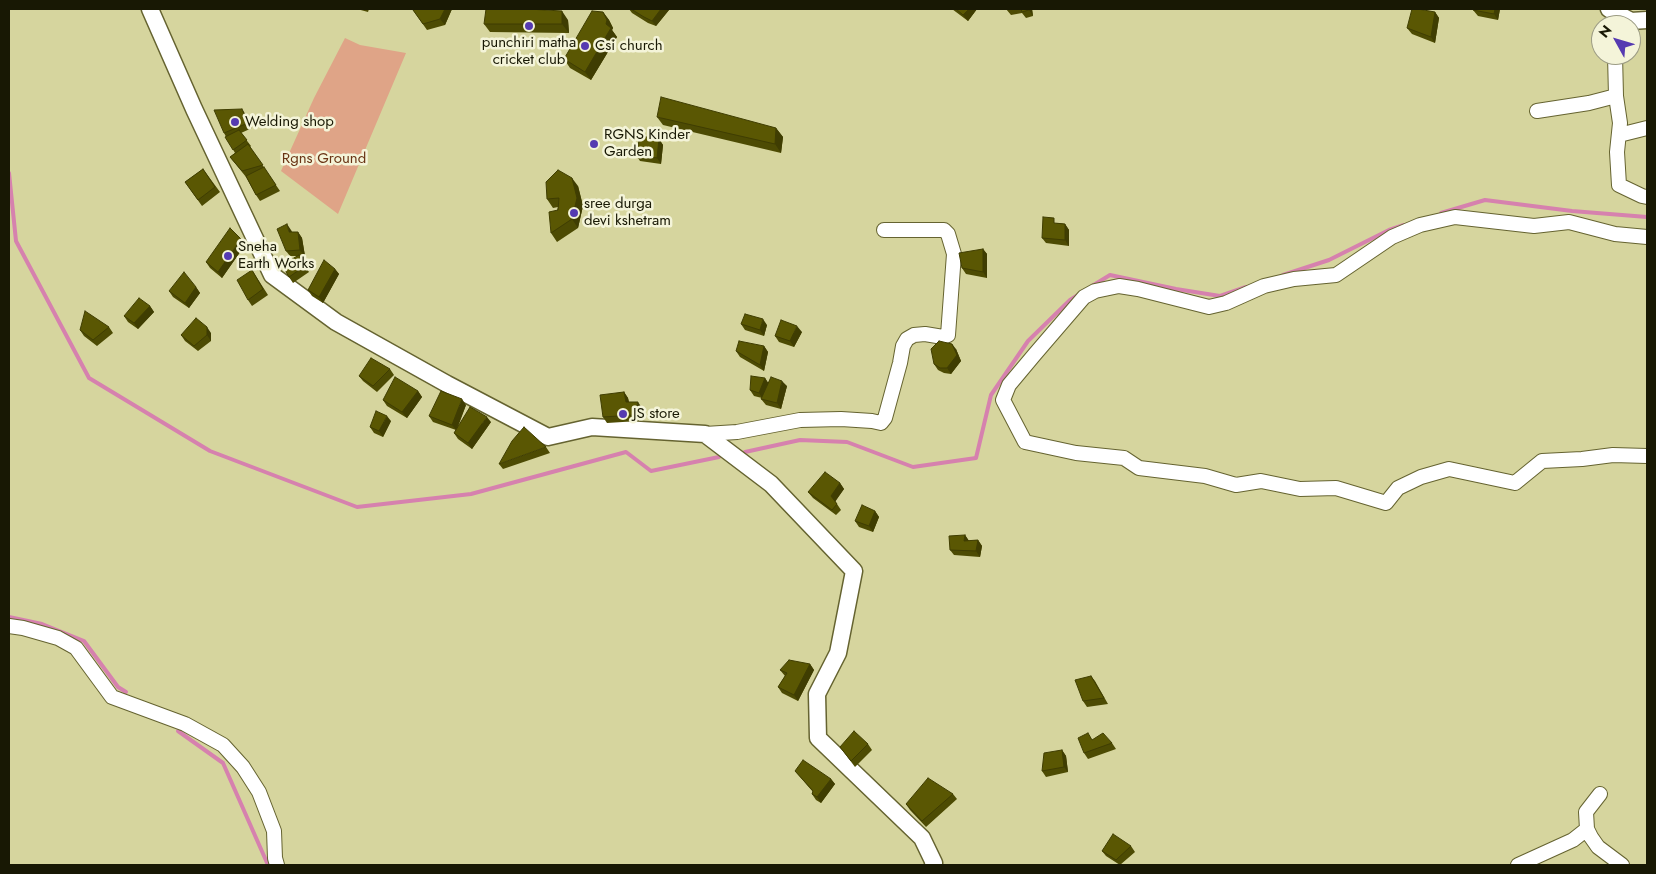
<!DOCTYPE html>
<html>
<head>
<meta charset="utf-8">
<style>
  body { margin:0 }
  #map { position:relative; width:1656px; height:874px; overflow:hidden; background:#d6d59e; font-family:Jost,sans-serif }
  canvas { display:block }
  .frame { position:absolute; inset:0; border:10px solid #181804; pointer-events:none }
  .north { position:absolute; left:1591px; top:15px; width:50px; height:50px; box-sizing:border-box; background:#f4f4d9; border:1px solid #9c9c84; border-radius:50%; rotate:309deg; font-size:14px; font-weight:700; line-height:20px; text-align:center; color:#181804 }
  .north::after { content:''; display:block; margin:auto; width:18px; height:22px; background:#553ab1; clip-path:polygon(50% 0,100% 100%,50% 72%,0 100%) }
</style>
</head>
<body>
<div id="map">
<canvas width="1656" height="874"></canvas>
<div class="frame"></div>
<div class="north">N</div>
</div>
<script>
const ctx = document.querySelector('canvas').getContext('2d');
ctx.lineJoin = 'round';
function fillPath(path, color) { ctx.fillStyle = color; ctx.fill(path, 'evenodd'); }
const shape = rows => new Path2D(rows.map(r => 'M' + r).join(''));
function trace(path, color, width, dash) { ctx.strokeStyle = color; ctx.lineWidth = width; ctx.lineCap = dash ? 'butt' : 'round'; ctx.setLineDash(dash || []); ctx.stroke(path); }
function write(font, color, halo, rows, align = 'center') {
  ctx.font = font + ' Jost,sans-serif'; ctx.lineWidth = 5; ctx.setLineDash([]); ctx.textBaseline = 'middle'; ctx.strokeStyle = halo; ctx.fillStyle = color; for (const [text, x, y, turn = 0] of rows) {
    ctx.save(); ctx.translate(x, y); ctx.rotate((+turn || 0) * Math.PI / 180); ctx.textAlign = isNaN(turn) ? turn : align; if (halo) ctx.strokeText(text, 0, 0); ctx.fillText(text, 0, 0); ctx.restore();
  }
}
const green = shape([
  [345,38,360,45,406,53,338,214,281,171,314,98]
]);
const stream = shape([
  [9,173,16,241,89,378,210,451,357,507,471,494,626,452,651,471,719,457],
  [1441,213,1485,200,1572,211,1647,217],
  [1283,275,1329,260,1389,230,1404,225],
  [1092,286,1110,275,1176,289,1220,296,1246,287],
  [745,452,800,440,847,442,913,467,976,458,991,395,1028,341,1070,300,1078,295],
  [9,617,42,624,84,641,118,687,126,692],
  [178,731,223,763,268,865]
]);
const minor = shape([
  [1615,55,1616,96,1620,123,1617,152,1619,185,1642,196,1647,197],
  [1537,111,1589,103,1616,96],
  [1619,135,1647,128],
  [1647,237,1615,234,1569,222,1534,226,1455,217,1420,225,1392,237,1336,275,1294,279,1264,286,1226,303,1209,307,1138,289,1119,286,1095,291,1084,297,1035,354,1009,385,1003,400,1025,442,1076,453,1124,458,1139,468,1205,476,1236,485,1261,481,1300,489,1336,488,1386,503,1398,488,1421,477,1449,469,1515,483,1542,461,1582,459,1613,455,1647,456],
  [705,434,737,432,800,420,841,419,872,421,881,423,885,418,900,363,903,346,907,339,914,335,925,334,943,337,948,335,954,254,948,234,944,230,884,230],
  [9,626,23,628,58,638,76,648,112,697,185,724,223,745,243,767,259,792,274,831,275,858,277,865],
  [1600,794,1586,812,1587,829,1591,837,1598,847,1622,865],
  [1518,865,1573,840,1587,829]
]);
const tertiary = shape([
  [150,9,194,109,272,275,336,322,447,384,548,437,592,427,705,434,771,484,854,571,838,653,817,694,818,738,922,838,934,863,933,865],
  [1609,9,1631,21,1647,20]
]);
const wall = shape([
  [357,9,369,9,368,12],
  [415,9,452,9,445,25,427,30,413,10],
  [629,9,669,9,669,10,656,26,648,23,632,13],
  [952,9,977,9,968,21],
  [1006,9,1032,9,1033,16,1026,18,1022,13,1011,15],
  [1500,9,1498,20,1478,16,1473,10],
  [603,12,609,20,613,28,612,30,617,37,591,80,570,68,564,59],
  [1435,12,1439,18,1435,43,1412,34,1407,28],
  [568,20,569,33,490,32,484,24],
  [246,115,252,128,241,133,251,146,250,147,280,191,260,201,256,195,246,177,230,157,235,153,224,133],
  [657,117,776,128,783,137,781,153,663,125],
  [659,139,663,145,661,164,640,161,636,155],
  [203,169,220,192,202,206,185,182],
  [578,186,583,206,578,228,557,242,551,233,558,207,553,208,547,199],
  [1057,223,1065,224,1069,230,1069,246,1046,243,1042,238],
  [291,230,292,232,298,232,302,238,305,256,299,256,309,272,293,283,289,277,297,256,290,256,286,251],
  [245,245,222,278,210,268,206,262],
  [983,249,987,254,987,278,966,274,962,268],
  [335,269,339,274,323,303,312,296,308,290],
  [252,270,268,295,252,306,248,300],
  [196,287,200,293,189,308,173,297,169,291],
  [150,306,154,312,138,329,128,322,124,316],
  [741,324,767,325,764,336,745,330],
  [109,327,113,333,97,346,84,336,80,330],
  [802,332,794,347,779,342,775,336],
  [211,333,211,341,198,351,185,341,181,335],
  [764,346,768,352,764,371,740,357,736,351],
  [956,349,961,361,951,374,944,373,938,370,934,364],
  [390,369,394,375,377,392,363,381,359,376],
  [765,378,768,383,787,386,781,409,766,405,761,399,762,398,754,396,750,390],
  [418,391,422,397,407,418,387,406,383,400],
  [624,392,628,398,629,402,642,408,638,421,607,423,603,417],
  [466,405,458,427,491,422,472,449,458,439,454,433,456,430,433,422,429,416],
  [391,421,383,437,374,433,370,427],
  [546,447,550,453,503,469,499,464],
  [840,483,844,489,835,501,841,510,836,515,813,498,808,492],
  [875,511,879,517,873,532,859,527,855,521],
  [965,535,969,541,978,540,982,546,980,557,954,555,950,550],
  [810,664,814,670,798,701,782,693,778,687,785,676,780,670],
  [1091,676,1095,681,1108,704,1087,707,1083,701],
  [1093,740,1112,743,1116,749,1088,759,1084,753],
  [868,744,872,750,855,767,840,747],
  [1062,750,1066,756,1068,772,1046,777,1042,771],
  [795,771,831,779,835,784,821,803,816,800,812,794,813,792],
  [953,794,957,799,926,827,910,810,906,804],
  [1131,846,1135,852,1120,865,1106,856,1102,851]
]);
const shadedWall = shape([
  [445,9,452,9,445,25,440,19],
  [661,9,669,9,669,10,656,26,652,21],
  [969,9,977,9,968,21,963,15],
  [1029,9,1032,9,1033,16,1029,10],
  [1495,9,1500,9,1498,20,1494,14],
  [562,11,568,20,569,33,562,24],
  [603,12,609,20,613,28,612,30,617,37,591,80,585,72,606,24],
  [1435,12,1439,18,1435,43,1431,37],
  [242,109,246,115,252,128,248,123],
  [776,128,783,137,781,153,775,144],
  [659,139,663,145,661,164,657,158],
  [572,178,578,186,583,206,578,228,572,219],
  [287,224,291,230,293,238,289,232],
  [1065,224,1069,230,1069,246,1065,240],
  [298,232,302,238,305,256,300,250],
  [241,239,245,245,222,278,218,272],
  [983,249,987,254,987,278,983,272],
  [335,269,339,274,323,303,319,297],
  [196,287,200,293,189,308,185,303],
  [150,306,154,312,138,329,134,323],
  [763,319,767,325,764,336,760,330],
  [797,326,802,332,794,347,790,341],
  [207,327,211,333,211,341,207,335],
  [952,344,956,349,961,361,951,374,947,368],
  [764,346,768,352,764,371,760,365],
  [765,378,769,384,763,399,759,393],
  [782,381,787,386,781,409,777,403],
  [418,391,422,397,407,418,402,412],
  [624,392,628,398,630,408,626,402],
  [462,399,466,405,456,430,452,425],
  [638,402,642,408,638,421,634,415],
  [387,416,391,421,383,437,379,431],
  [487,417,491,422,472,449,468,443],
  [840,483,844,489,835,502,831,496],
  [875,511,879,517,873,532,869,526],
  [965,535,969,541,964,541],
  [978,540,982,546,980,557,976,551],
  [810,664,814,670,798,701,794,695],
  [1062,750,1066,756,1068,772,1064,767],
  [831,779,835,784,821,803,817,797]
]);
const building = shape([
  [415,9,445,9,440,19,423,24,413,10,415,9],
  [486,9,528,9,562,11,562,24,484,24,486,9],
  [631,9,661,9,652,21,644,17,631,9],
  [956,9,969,9,963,15,956,9],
  [1021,9,1029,9,1029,10,1022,12,1021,9],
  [1412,9,1418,9,1435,12,1431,37,1407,28,1412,9],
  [1474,9,1495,9,1494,14,1473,10,1474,9],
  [592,11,603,12,607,20,606,24,611,28,585,72,564,59,592,11],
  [661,97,776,128,775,144,657,117,661,97],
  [242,109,248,123,224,133,214,110,242,109],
  [239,130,247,140,233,150,225,137,239,130],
  [640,136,659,139,657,158,636,155,640,136],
  [248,144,263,165,242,171,230,157,248,144],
  [264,167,276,185,256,195,246,176,264,167],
  [203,169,215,187,198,200,185,182,203,169],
  [558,170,572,178,577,198,572,219,551,233,549,212,558,210,559,198,547,199,546,182,558,170],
  [1043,217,1054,218,1054,223,1065,224,1065,240,1042,238,1043,217],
  [287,224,289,232,298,232,300,250,286,251,277,229,287,224],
  [230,228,241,239,218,272,206,262,230,228],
  [983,249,983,272,962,268,959,253,983,249],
  [299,255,305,266,289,277,282,265,299,255],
  [324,260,335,269,319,297,308,290,324,260],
  [252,270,263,289,248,300,237,280,252,270],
  [184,272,196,287,185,303,169,291,184,272],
  [139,298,150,306,134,323,124,316,139,298],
  [85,311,109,327,93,340,80,330,85,311],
  [745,314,763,319,760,330,741,324,745,314],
  [196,318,207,327,207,335,194,346,181,335,196,318],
  [781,320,797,326,790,341,775,336,781,320],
  [739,341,764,346,760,365,736,351,739,341],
  [939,341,952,344,957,355,947,368,940,368,934,364,931,349,939,341],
  [371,358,390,369,373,386,359,376,371,358],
  [751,376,765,378,759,393,750,390,751,376],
  [395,377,418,391,402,412,383,400,395,377],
  [771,377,782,381,777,403,761,399,771,377],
  [441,391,462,399,452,425,429,416,441,391],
  [624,392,626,402,638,402,634,415,603,417,600,395,624,392],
  [470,407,487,417,468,443,454,433,470,407],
  [376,411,387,416,379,431,370,427,376,411],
  [524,427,546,447,499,464,512,441,524,427],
  [825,472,840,483,831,496,837,504,832,510,808,492,825,472],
  [862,505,875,511,869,526,855,521,862,505],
  [965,535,964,541,978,540,976,551,950,550,949,536,965,535],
  [789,660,810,664,794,695,778,687,787,673,780,670,789,660],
  [1091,676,1104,698,1083,701,1075,680,1091,676],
  [854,731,868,744,851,761,840,747,854,731],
  [1088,733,1092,740,1103,733,1112,743,1084,753,1078,738,1088,733],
  [1062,750,1064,767,1042,771,1044,753,1062,750],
  [803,760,831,779,817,797,812,794,813,791,795,771,803,760],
  [928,778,953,794,922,821,906,804,928,778],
  [1113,834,1131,846,1116,860,1102,851,1113,834]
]);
const markers = [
  [529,26,5,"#553ab1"],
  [585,46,5,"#553ab1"],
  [235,122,5,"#553ab1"],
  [594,144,5,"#553ab1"],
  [574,213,5,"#553ab1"],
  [228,256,5,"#553ab1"],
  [623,414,5,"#553ab1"]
];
const poiNames = [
  ["punchiri matha",529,43,"center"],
  ["cricket club",529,60,"center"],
  ["Csi church",595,46],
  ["Welding shop",245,122],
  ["RGNS Kinder",604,135],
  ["Garden",604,152],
  ["sree durga",584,204],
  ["devi kshetram",584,221],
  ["Sneha",238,247],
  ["Earth Works",238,264],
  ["JS store",633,414]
];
const parkNames = [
  ["Rgns Ground",324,159]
];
fillPath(green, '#dfa487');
trace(stream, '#d681ae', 4);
trace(minor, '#656330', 16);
trace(tertiary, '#656330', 19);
trace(minor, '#fff', 14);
trace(tertiary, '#fff', 16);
fillPath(wall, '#4d4b03');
fillPath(shadedWall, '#3f3d02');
fillPath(building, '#5a5703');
trace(building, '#3f3d02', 1);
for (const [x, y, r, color] of markers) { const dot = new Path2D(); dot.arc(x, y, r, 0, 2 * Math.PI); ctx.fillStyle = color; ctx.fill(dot); trace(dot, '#f4f4d9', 2); }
write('15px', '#181804', '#f4f4d9', poiNames, 'left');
write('15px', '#693314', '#f4f4d9', parkNames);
</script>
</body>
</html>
